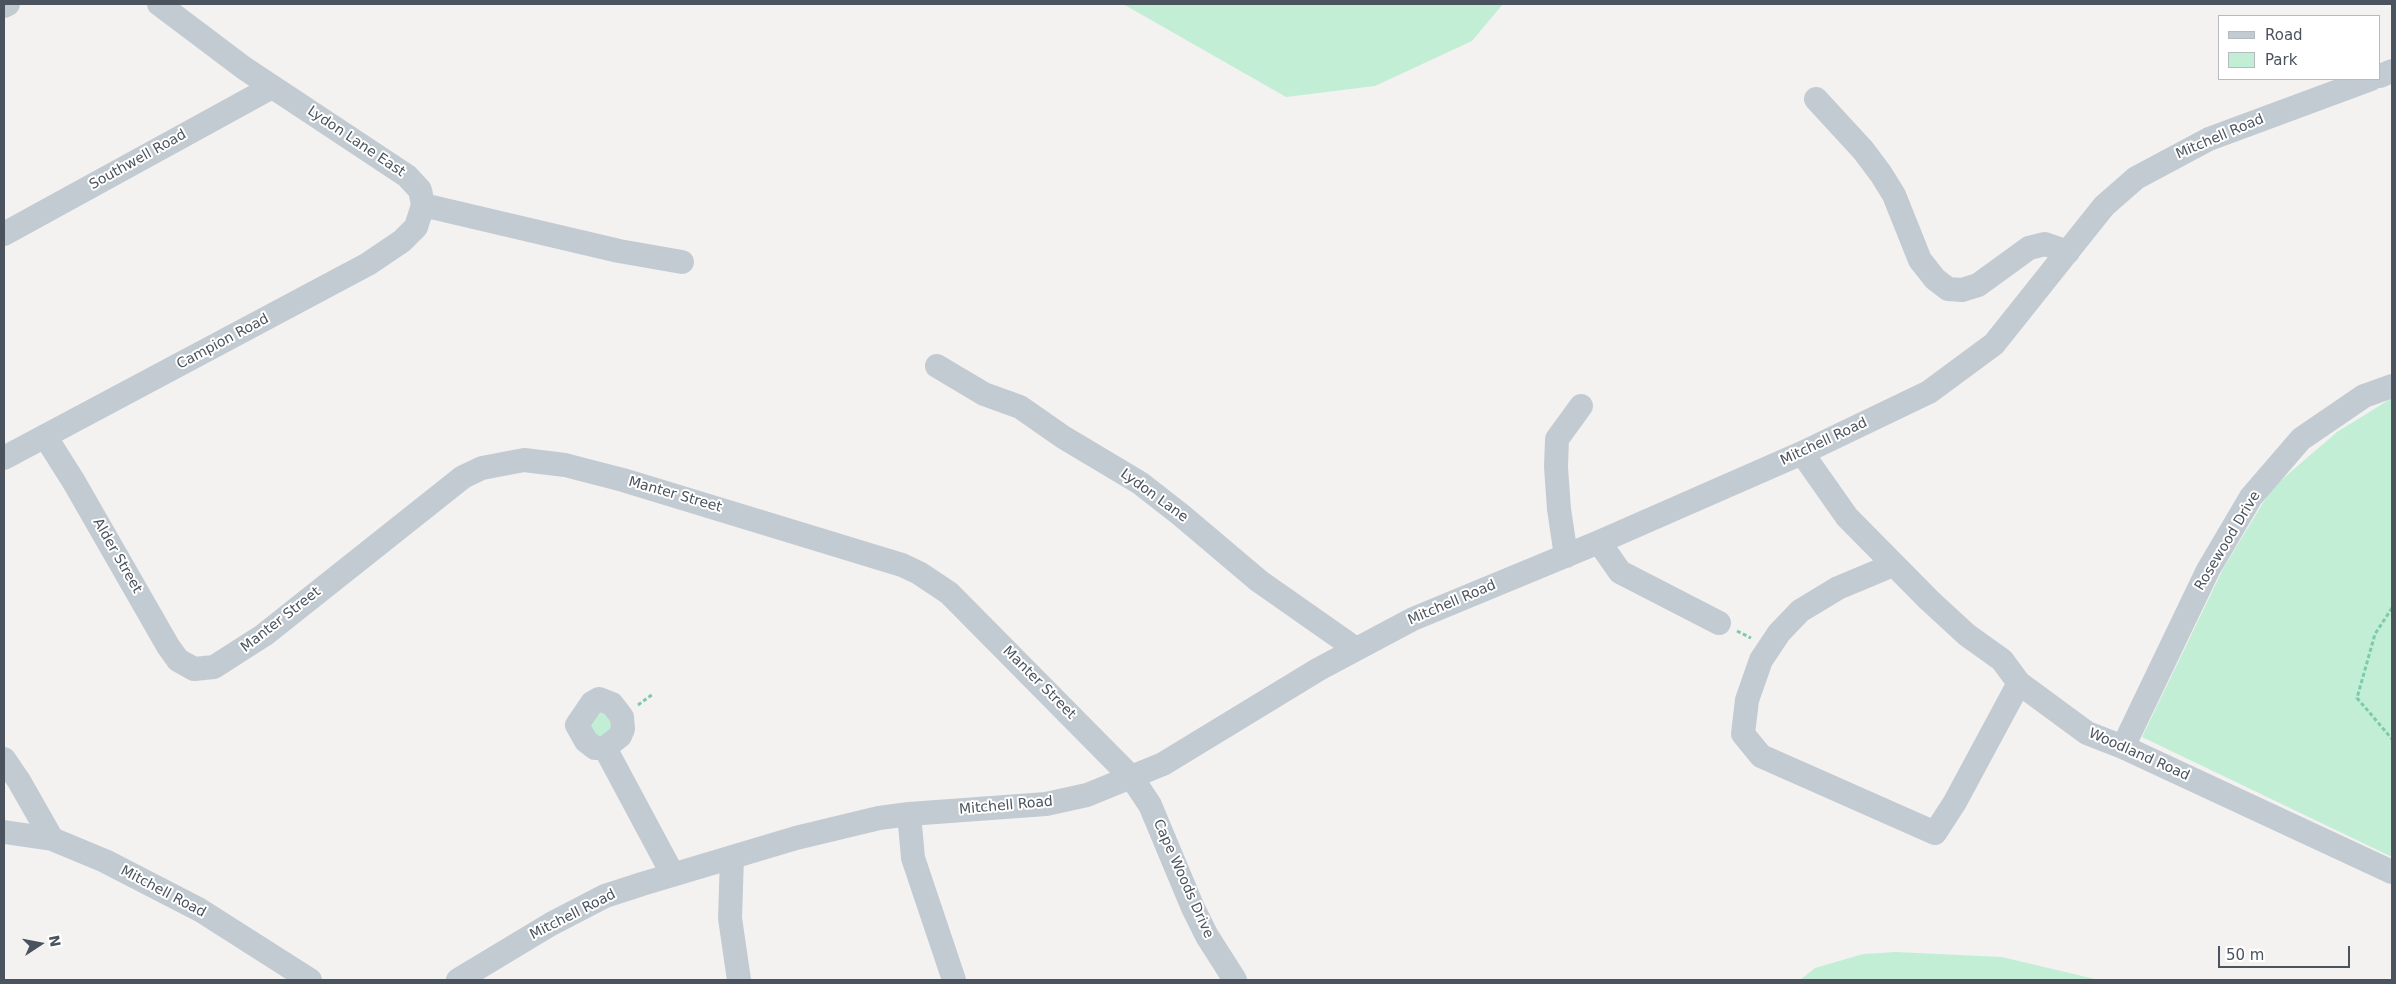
<!DOCTYPE html>
<html>
<head>
<meta charset="utf-8">
<style>
  body { margin:0 }
  #map { position:relative; width:2396px; height:984px; overflow:hidden; background:#f4f2f1; font-family:"DejaVu Sans",sans-serif }
  canvas { display:block }
  .frame { position:absolute; inset:0; border:5px solid #4a535e; pointer-events:none }
  .legend { position:absolute; left:2218px; top:15px; width:162px; height:65px; box-sizing:border-box; background:#fff; border:1px solid #b7babf; margin:0; padding:6px 9px; list-style:none; font-size:15px; color:#4a535e }
  .legend li { display:flex; align-items:center; gap:10px; height:25px }
  .legend b { width:25px; border:1px solid #b7babf }
  .north { position:absolute; left:15px; top:919px; width:50px; height:50px; -webkit-text-stroke:4px #fff; paint-order:stroke; rotate:79deg; font-size:14px; font-weight:700; line-height:20px; text-align:center; color:#4a535e }
  .north::after { content:''; display:block; margin:auto; width:18px; height:22px; background:#4a535e; clip-path:polygon(50% 0,100% 100%,50% 72%,0 100%) }
  .scale { position:absolute; left:2218px; top:946px; width:132px; height:22px; box-sizing:border-box; border:2px solid #4a535e; border-top:0; padding-left:6px; font-size:15px; line-height:18px; white-space:nowrap; color:#4a535e; -webkit-text-stroke:4px #fff; paint-order:stroke }
</style>
</head>
<body>
<div id="map">
<canvas width="2396" height="984"></canvas>
<div class="frame"></div>
<ul class="legend">
<li><b style="height:6px;background:#c3cbd2"></b>Road</li>
<li><b style="height:14px;background:#c3eed6"></b>Park</li>
</ul>
<div class="north">N</div>
<div class="scale">50 m</div>
</div>
<script>
const ctx = document.querySelector('canvas').getContext('2d');
ctx.lineJoin = 'round';
function fillPath(path, color) { ctx.fillStyle = color; ctx.fill(path, 'evenodd'); }
const shape = rows => new Path2D(rows.map(r => 'M' + r).join(''));
function trace(path, color, width, dash) { ctx.strokeStyle = color; ctx.lineWidth = width; ctx.lineCap = dash ? 'butt' : 'round'; ctx.setLineDash(dash || []); ctx.stroke(path); }
function write(font, color, halo, rows, align = 'center') {
  ctx.font = font + ' "DejaVu Sans",sans-serif'; ctx.lineWidth = 4; ctx.setLineDash([]); ctx.textBaseline = 'middle'; ctx.strokeStyle = halo; ctx.fillStyle = color; for (const [text, x, y, turn = 0] of rows) {
    ctx.save(); ctx.translate(x, y); ctx.rotate((+turn || 0) * Math.PI / 180); ctx.textAlign = isNaN(turn) ? turn : align; if (halo) ctx.strokeText(text, 0, 0); ctx.fillText(text, 0, 0); ctx.restore();
  }
}
const green = shape([
  [1123,4,1503,4,1472,41,1375,86,1286,97],
  [2392,398,2392,857,2142,737,2224,567,2272,488,2337,432],
  [609,708,613,737,595,737,587,721,592,713],
  [1896,952,2002,957,2099,980,1800,980,1815,968,1863,954]
]);
const path = shape([
  [2392,608,2375,634,2357,698,2392,739],
  [1737,631,1751,638],
  [638,705,653,694]
]);
const minor = shape([
  [4,6,8,4],
  [2380,76,2392,71],
  [1816,99,1863,150,1881,174,1894,195,1920,260,1935,279,1948,289,1962,290,1978,285,2029,248,2045,244,2068,252],
  [423,205,619,251,682,262],
  [4,234,272,87],
  [937,366,984,394,1020,407,1063,437,1140,483,1181,515,1259,581,1356,649],
  [45,436,74,482,168,646,178,660,194,669,214,667,264,635,463,477,482,468,524,460,565,465,623,480,902,565,919,573,949,593,1132,778,1150,805,1193,908,1207,936,1235,980],
  [1802,453,1847,517,1929,600,1967,635,2002,660,2019,683,2087,733,2123,747,2392,872],
  [4,458,368,264,402,241,416,227,423,205,420,190,407,176,244,68,159,4],
  [1599,542,1620,572,1719,623],
  [1566,556,1559,509,1556,467,1557,439,1581,406],
  [1893,565,1838,588,1800,611,1779,633,1761,660,1747,700,1743,734,1761,756,1935,833,1955,802,2019,683],
  [599,699,612,704,622,717,623,729,620,736,605,748,595,748,586,741,577,725,592,703,599,699],
  [2123,747,2208,570,2251,497,2301,439,2364,396,2392,386],
  [605,748,673,875],
  [4,759,19,781,52,839],
  [909,814,913,858,954,980],
  [4,832,52,839,105,861,200,910,310,980],
  [732,857,730,918,739,980],
  [458,980,551,924,605,896,642,884,796,838,879,818,909,814,1046,804,1087,795,1163,764,1319,669,1413,619,1599,542,1802,453,1929,392,1994,344,2104,206,2136,178,2209,139,2371,79]
]);
const streetNames = [
  ["Mitchell Road",2220,137,-23],
  ["Lydon Lane East",356,142,34],
  ["Southwell Road",138,160,-29],
  ["Campion Road",223,342,-28],
  ["Mitchell Road",1824,442,-25],
  ["Manter Street",675,495,16],
  ["Lydon Lane",1154,496,36],
  ["Rosewood Drive",2228,541,-59],
  ["Alder Street",117,556,60],
  ["Mitchell Road",1452,603,-23],
  ["Manter Street",281,620,-38],
  ["Manter Street",1039,683,45],
  ["Woodland Road",2139,755,24],
  ["Mitchell Road",1006,806,-5],
  ["Cape Woods Drive",1183,879,66],
  ["Mitchell Road",163,892,28],
  ["Mitchell Road",573,915,-27]
];
fillPath(green, '#c3eed6');
trace(path, '#7ccba9', 3, [4, 2.5]);
trace(minor, '#c3cbd2', 24);
write('14px', '#4a535e', '#fff', streetNames);
</script>
</body>
</html>
